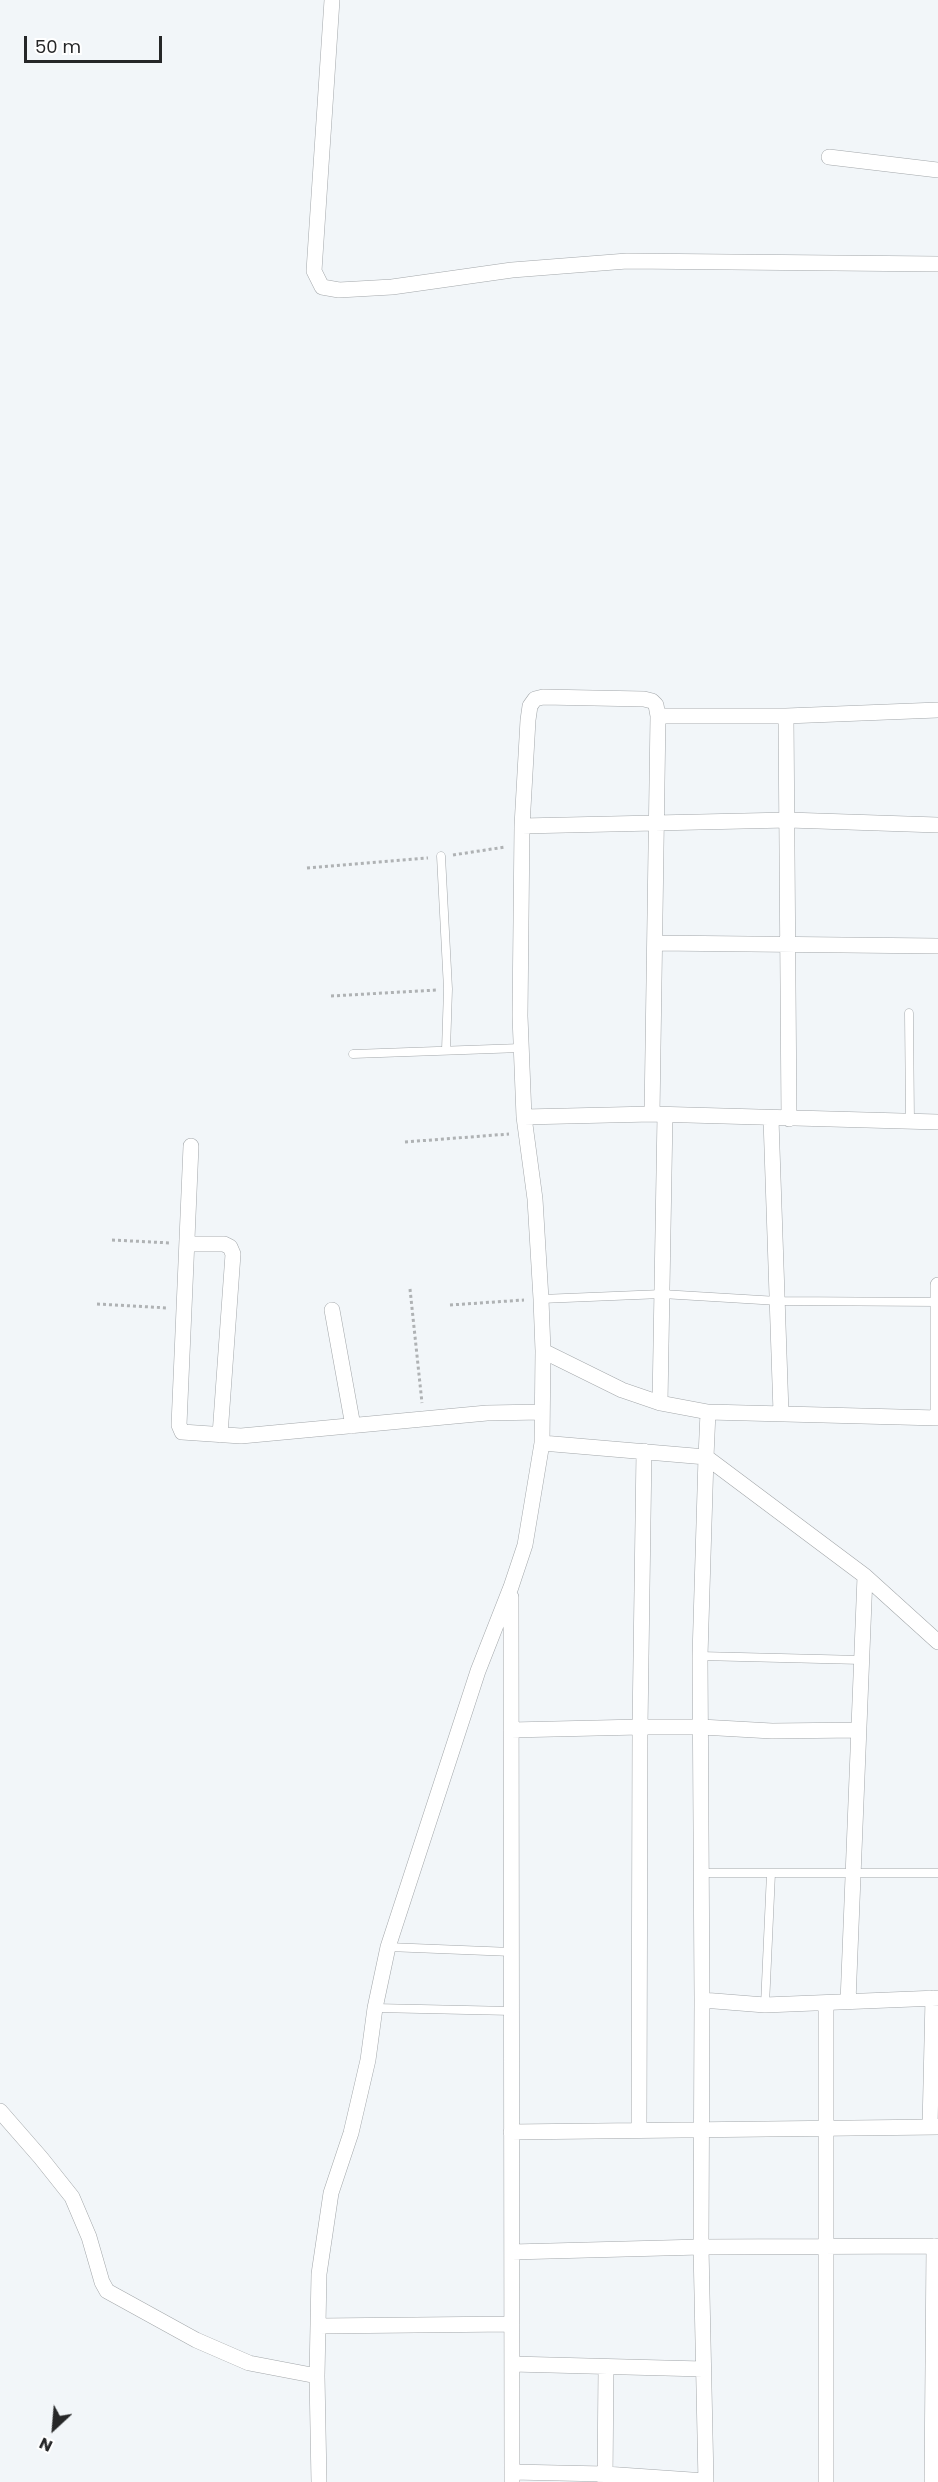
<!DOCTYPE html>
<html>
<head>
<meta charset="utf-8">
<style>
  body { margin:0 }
  #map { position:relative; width:938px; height:2482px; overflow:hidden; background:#f2f6f9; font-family:Poppins,sans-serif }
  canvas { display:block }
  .north { position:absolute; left:24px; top:2398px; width:60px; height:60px; -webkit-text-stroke:4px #fff; paint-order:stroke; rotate:206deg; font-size:16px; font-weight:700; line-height:24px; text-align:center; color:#262728 }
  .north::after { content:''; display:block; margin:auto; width:21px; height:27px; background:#262728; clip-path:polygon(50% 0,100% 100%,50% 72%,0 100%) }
  .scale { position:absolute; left:24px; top:36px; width:138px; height:27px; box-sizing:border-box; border:3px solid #262728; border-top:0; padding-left:8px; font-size:18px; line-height:21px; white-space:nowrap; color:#262728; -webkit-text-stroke:4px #fff; paint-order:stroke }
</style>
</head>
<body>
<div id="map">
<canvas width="938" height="2482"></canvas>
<div class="north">N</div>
<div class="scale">50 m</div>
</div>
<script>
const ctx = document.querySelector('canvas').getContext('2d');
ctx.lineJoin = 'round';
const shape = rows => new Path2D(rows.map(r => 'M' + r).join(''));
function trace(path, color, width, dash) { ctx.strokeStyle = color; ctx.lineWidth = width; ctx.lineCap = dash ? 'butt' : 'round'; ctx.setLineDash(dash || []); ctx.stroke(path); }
const path = shape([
  [453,855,505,847],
  [307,868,428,858],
  [331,996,437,990],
  [405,1142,509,1134],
  [112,1240,171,1243],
  [410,1289,422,1403],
  [97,1304,168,1308],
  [450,1305,524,1300]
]);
const service = shape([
  [441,856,448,989,446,1050],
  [909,1013,910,1122],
  [353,1054,521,1048],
  [541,1299,662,1294,778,1301,938,1302],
  [700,1656,861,1660],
  [701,1873,938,1873],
  [388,1947,512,1952],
  [765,2005,771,1873],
  [375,2008,512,2011]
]);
const minor = shape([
  [332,0,314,271,322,287,339,290,392,287,512,270,627,261,938,264],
  [829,157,938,170],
  [658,716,786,716,938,710],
  [786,716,789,1119],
  [522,826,788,820,938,825],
  [655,943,938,946],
  [524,1117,652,1114,938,1122],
  [771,1119,781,1413],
  [191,1146,179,1425,182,1432,241,1436,487,1413,542,1412],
  [187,1244,224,1244,230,1247,233,1254,220,1435],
  [332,1310,353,1426],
  [543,1351,622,1390,660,1403,708,1412,938,1418],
  [660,1403,665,1115],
  [708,1412,706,1457,865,1576,938,1642],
  [938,1418,938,1285],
  [542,1443,543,1351,541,1299,535,1199,524,1117,520,1016,522,826,528,720,530,706,535,699,543,697,644,699,652,701,656,705,658,716,652,1114],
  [511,1597,512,2482],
  [511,1730,640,1727,701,1727,772,1731,858,1730],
  [702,2000,765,2005,938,1998],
  [848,2002,865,1576],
  [0,2111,41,2158,72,2197,89,2237,102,2282,107,2291,196,2340,249,2363,317,2376],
  [930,2127,933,1998],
  [639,2130,640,1727,644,1451],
  [511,2132,938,2127],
  [512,2252,701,2247,938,2246],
  [319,2326,512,2324],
  [512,2364,703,2369],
  [512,2472,605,2474,706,2481],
  [319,2482,317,2376,319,2274,331,2193,351,2133,368,2060,375,2008,388,1947,478,1671,511,1587,525,1545,542,1443,706,1457,700,1656,702,2000,701,2247,706,2482],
  [605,2482,606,2367],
  [826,2482,826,2004],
  [932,2482,934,2246]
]);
trace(service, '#a3a7aa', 9);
trace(minor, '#a3a7aa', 16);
trace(path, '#afb2b4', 3, [3, 3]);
trace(service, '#fff', 8);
trace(minor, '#fff', 15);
</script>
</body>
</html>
